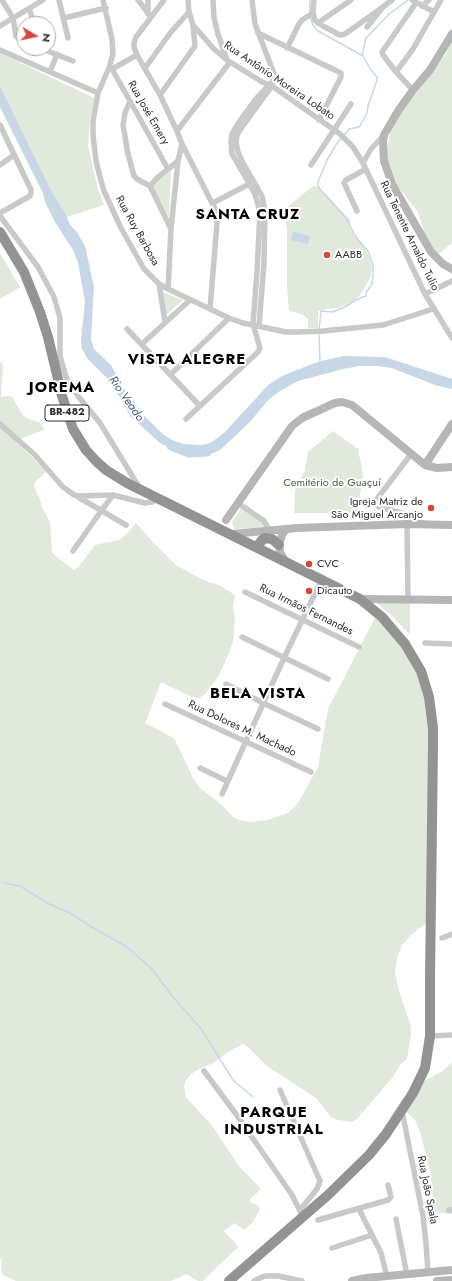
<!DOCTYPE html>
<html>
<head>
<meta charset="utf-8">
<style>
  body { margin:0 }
  #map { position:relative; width:452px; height:1281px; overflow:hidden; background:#fff; font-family:Jost,sans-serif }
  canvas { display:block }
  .north { position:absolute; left:16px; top:16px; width:40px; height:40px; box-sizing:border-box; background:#fff; border:1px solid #ababab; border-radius:50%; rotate:99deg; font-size:11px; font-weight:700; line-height:16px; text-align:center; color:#2c2c2c }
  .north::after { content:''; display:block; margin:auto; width:14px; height:18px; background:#d4483d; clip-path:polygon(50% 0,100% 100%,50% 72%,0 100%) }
</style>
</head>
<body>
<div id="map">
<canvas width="452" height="1281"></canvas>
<div class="north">N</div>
</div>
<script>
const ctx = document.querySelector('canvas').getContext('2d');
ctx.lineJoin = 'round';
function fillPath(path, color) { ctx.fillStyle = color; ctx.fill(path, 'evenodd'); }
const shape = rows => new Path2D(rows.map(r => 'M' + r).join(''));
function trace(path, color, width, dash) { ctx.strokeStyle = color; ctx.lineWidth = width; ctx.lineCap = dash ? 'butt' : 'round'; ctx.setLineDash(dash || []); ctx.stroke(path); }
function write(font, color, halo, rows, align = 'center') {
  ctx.font = font + ' Jost,sans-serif'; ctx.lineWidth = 4; ctx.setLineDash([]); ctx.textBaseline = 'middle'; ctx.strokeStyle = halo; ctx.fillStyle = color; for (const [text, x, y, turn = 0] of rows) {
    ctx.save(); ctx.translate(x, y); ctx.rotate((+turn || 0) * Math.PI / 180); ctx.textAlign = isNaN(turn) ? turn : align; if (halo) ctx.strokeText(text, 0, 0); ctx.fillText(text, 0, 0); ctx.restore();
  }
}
const green = shape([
  [452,41,452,243,435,257,427,241,418,212,389,175,385,149,388,145,392,126,400,112,435,69,445,55],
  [0,53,94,98,90,119,88,145,98,189,104,205,67,217,63,211,51,190,0,86],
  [171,171,169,217,152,186],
  [313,186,319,187,351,221,350,228,365,248,372,263,371,277,360,295,353,301,339,308,327,309,318,311,318,328,308,328,308,319,305,316,298,313,289,311,287,288,287,228,283,214,286,208],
  [0,253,20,287,0,299],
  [163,292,183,300,166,315],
  [0,361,3,365,1,397,7,396,12,397,20,411,26,418,41,423,44,430,22,438,16,442,34,459,46,472,35,482,34,486,39,497,42,507,50,522,52,552,54,555,74,570,80,565,95,545,119,540,126,535,136,523,150,539,176,565,205,581,219,585,235,595,233,605,235,621,233,641,230,651,218,677,205,694,199,698,192,697,161,682,145,723,170,736,175,740,194,780,200,788,222,805,232,816,236,819,250,822,267,820,288,813,298,803,318,767,328,709,376,616,393,633,414,664,429,712,429,921,412,934,402,945,397,958,395,973,399,991,410,1023,411,1033,407,1059,401,1064,392,1078,357,1119,352,1122,338,1120,331,1117,316,1098,267,1066,248,1047,243,1044,230,1051,213,1063,199,1069,191,1074,186,1080,184,1087,186,1097,213,1127,239,1166,261,1189,250,1199,250,1202,257,1205,260,1209,253,1222,244,1230,235,1223,224,1231,237,1245,238,1247,203,1281,198,1281,187,1274,171,1281,16,1281,5,1276,2,1274,1,1269,2,1261,0,1258],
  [333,431,358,449,363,475,357,513,294,513,295,490,305,470,308,452],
  [241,508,263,523,265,527,234,529,232,522],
  [376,602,410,603,410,635,391,615],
  [452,1062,452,1214,434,1212,431,1176,421,1135,415,1120,412,1117,406,1112,423,1082,444,1070]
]);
const water = shape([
  [0,86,51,190,66,215,70,225,77,232,85,246,94,287,91,339,94,349,111,365,123,388,131,396,142,414,164,435,174,441,184,444,202,445,210,443,216,439,226,431,268,385,282,376,312,364,325,360,344,356,385,357,452,379,452,389,435,385,392,368,377,366,360,366,343,369,298,381,280,391,268,400,250,422,220,450,213,453,199,454,175,450,160,443,130,416,121,399,107,378,87,358,82,349,81,339,85,302,78,263,73,250,55,222,45,202,43,193,0,107],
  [293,232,310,236,308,244,291,240]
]);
const stream = shape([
  [310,13,310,0],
  [310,17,313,25,318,31,363,56,371,70,377,77,377,80,368,106,367,113,360,126,359,127,349,129,344,135],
  [362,55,366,38,388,15,408,0],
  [319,330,321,311,332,312,343,308,356,300,363,297,366,296,367,291,372,284,373,276,373,264,368,251,356,237,346,218,320,189,318,185,318,182,327,160,336,145,342,137],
  [319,334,320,362],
  [4,883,20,886,49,904,70,913,90,926,127,947,151,968,173,997,202,1030,233,1080,253,1097]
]);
const river = shape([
  [171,446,189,453,207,452]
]);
const street = shape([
  [2,0,13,18,16,36,20,40,24,42],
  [59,0,68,38],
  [103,0,112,39,113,54,109,68,98,93,93,121,93,135,96,161,100,177,104,191,121,228,144,269,159,284,168,289,229,318,243,323,286,332,297,332,323,331,383,325,433,309],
  [138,0,151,17],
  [148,0,148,14],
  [164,0,136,37,134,43,134,47,137,55,160,95,177,131,182,144,215,209,217,223,210,309],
  [213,0,214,18,218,34,227,60],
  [252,0,255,24,273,71,275,77,273,81],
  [314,0,313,13,315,20,318,23,323,26,340,35,345,34,383,7],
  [412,0,434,12],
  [422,6,429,0],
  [29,8,34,24],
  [64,18,106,8],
  [318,23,351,0],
  [193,25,213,48,227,60,262,82,272,86,340,134,353,147,363,163,425,294,452,338],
  [0,26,43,0],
  [367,27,383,7,392,0],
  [258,33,341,73,341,77,319,120],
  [40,48,73,61],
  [287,48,299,24,302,20,313,13],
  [0,50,98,93],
  [109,68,112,69,130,101,168,169],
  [145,68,171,32,189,12],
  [112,69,137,55],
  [50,72,57,54],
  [396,72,413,49,441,0],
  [413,90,396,72,383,55,382,52,416,3],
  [160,95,195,46,193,25,189,12,188,0],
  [130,101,125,113,123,125,128,154,134,176,137,179,150,186,171,229],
  [0,125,31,190,31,193,30,196,0,213],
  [177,131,230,62],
  [363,163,371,149,384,135],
  [0,165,14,155],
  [311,165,351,104],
  [150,186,156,179,178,161,182,144],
  [213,203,251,183],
  [357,211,344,183,346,180,366,169],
  [0,216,38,267,54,297,60,318,60,356,66,377,78,396,100,423,139,487],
  [159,284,165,322],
  [168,289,171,229,178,161],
  [425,294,452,281],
  [127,329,200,406],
  [142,344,190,300],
  [171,374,229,318],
  [186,419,258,352,260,348,253,324,257,272,260,212,255,194,232,154,231,142,232,134,237,125,255,100,273,81,272,86,242,127,237,135,236,142,238,152,242,161,262,196,265,211,264,263,259,326],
  [0,424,34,454,63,487,74,495,78,496,113,495,145,503,152,502,158,499],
  [411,454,377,499,376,504,379,507,412,516,425,524],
  [78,497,126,525],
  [238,503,264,521,270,531],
  [407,524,408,599],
  [73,551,101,511,113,495],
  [245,592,359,647],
  [242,637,328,679],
  [425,643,452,644],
  [226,684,263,703,318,729],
  [165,704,311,772],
  [200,768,227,781],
  [222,794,284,658,322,579],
  [442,938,452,934],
  [430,1036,452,1035],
  [204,1071,236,1114,292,1195,303,1217],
  [280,1090,320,1181,317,1189,300,1210],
  [402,1111,423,1216,426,1243,428,1273],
  [359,1209,381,1253,387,1277],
  [449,1210,452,1210],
  [396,1219,407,1275],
  [318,1220,388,1200,391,1197,388,1185],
  [332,1248,372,1235],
  [254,1281,262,1277,267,1276,278,1276,302,1281]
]);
const secondary = shape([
  [452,34,430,70,413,90,398,111,384,135,383,142,384,161,392,184,431,252,443,264,452,269],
  [425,465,452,424],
  [226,520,292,426,302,418,335,403,342,402,352,405,425,465,437,468,452,467],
  [232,534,297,528,407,524,452,525],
  [285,561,280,552,279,545,282,535,286,529],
  [360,599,452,600],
  [352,1281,366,1278,452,1270],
  [437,1281,452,1280]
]);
const highway = shape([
  [0,232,24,272,40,312,48,337,62,396,73,429,86,450,96,461,106,470,127,483,360,599,382,617,405,644,421,671,429,697,433,728,433,746,430,979,430,1036,425,1068,413,1093,386,1134,369,1155,328,1195,229,1281],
  [257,547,262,540,265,538,272,539,279,545]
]);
const markers = [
  [327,255,4,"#d4483d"],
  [431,508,4,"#d4483d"],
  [309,564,4,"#d4483d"],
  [309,591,4,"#d4483d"]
];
const shields = [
  [67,413,44]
];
const shieldNames = [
  ["BR-482",67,413]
];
const streetNames = [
  ["Rua Antônio Moreira Lobato",279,81,34],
  ["Rua José Emery",148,113,60],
  ["Rua Ruy Barbosa",137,231,61],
  ["Rua Tenente Arnaldo Tulio",409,236,64],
  ["Rua Irmãos Fernandes",306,610,26],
  ["Rua Dolores M. Machado",242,729,25],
  ["Rua João Spala",427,1190,79]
];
const poiNames = [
  ["AABB",335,255],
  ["Igreja Matriz de",423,502,"right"],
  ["São Miguel Arcanjo",423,515,"right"],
  ["CVC",317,564],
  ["Dicauto",317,591]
];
const parkNames = [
  ["Cemitério de Guaçuí",332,483]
];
const waterNames = [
  ["Rio Veado",126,399,55]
];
const districtNames = [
  ["SANTA CRUZ",248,215],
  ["VISTA ALEGRE",187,360],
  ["JOREMA",62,388],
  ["BELA VISTA",258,694],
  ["PARQUE",274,1113],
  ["INDUSTRIAL",274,1130]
];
fillPath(green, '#e0e9db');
fillPath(water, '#c8d7e7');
trace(stream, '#c8d7e7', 1.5);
trace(river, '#c8d7e7', 9);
trace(street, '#c9c9c9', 5.5);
trace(secondary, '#b6b6b6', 8);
trace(highway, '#939393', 10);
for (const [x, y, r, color] of markers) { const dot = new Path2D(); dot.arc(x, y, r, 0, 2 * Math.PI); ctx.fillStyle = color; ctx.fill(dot); trace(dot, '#fff', 1.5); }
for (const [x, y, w] of shields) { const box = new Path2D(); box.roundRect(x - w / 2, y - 8, w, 16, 3); ctx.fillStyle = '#fff'; ctx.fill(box); trace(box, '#2c2c2c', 1); }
write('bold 10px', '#2c2c2c', null, shieldNames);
write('11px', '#2c2c2c', '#fff', streetNames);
write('11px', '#2c2c2c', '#fff', poiNames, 'left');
write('11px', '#4a633e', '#fff', parkNames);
write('italic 12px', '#426286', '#fff', waterNames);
ctx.letterSpacing = '1px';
write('bold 15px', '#000', '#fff', districtNames);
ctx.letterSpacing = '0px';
</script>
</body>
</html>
